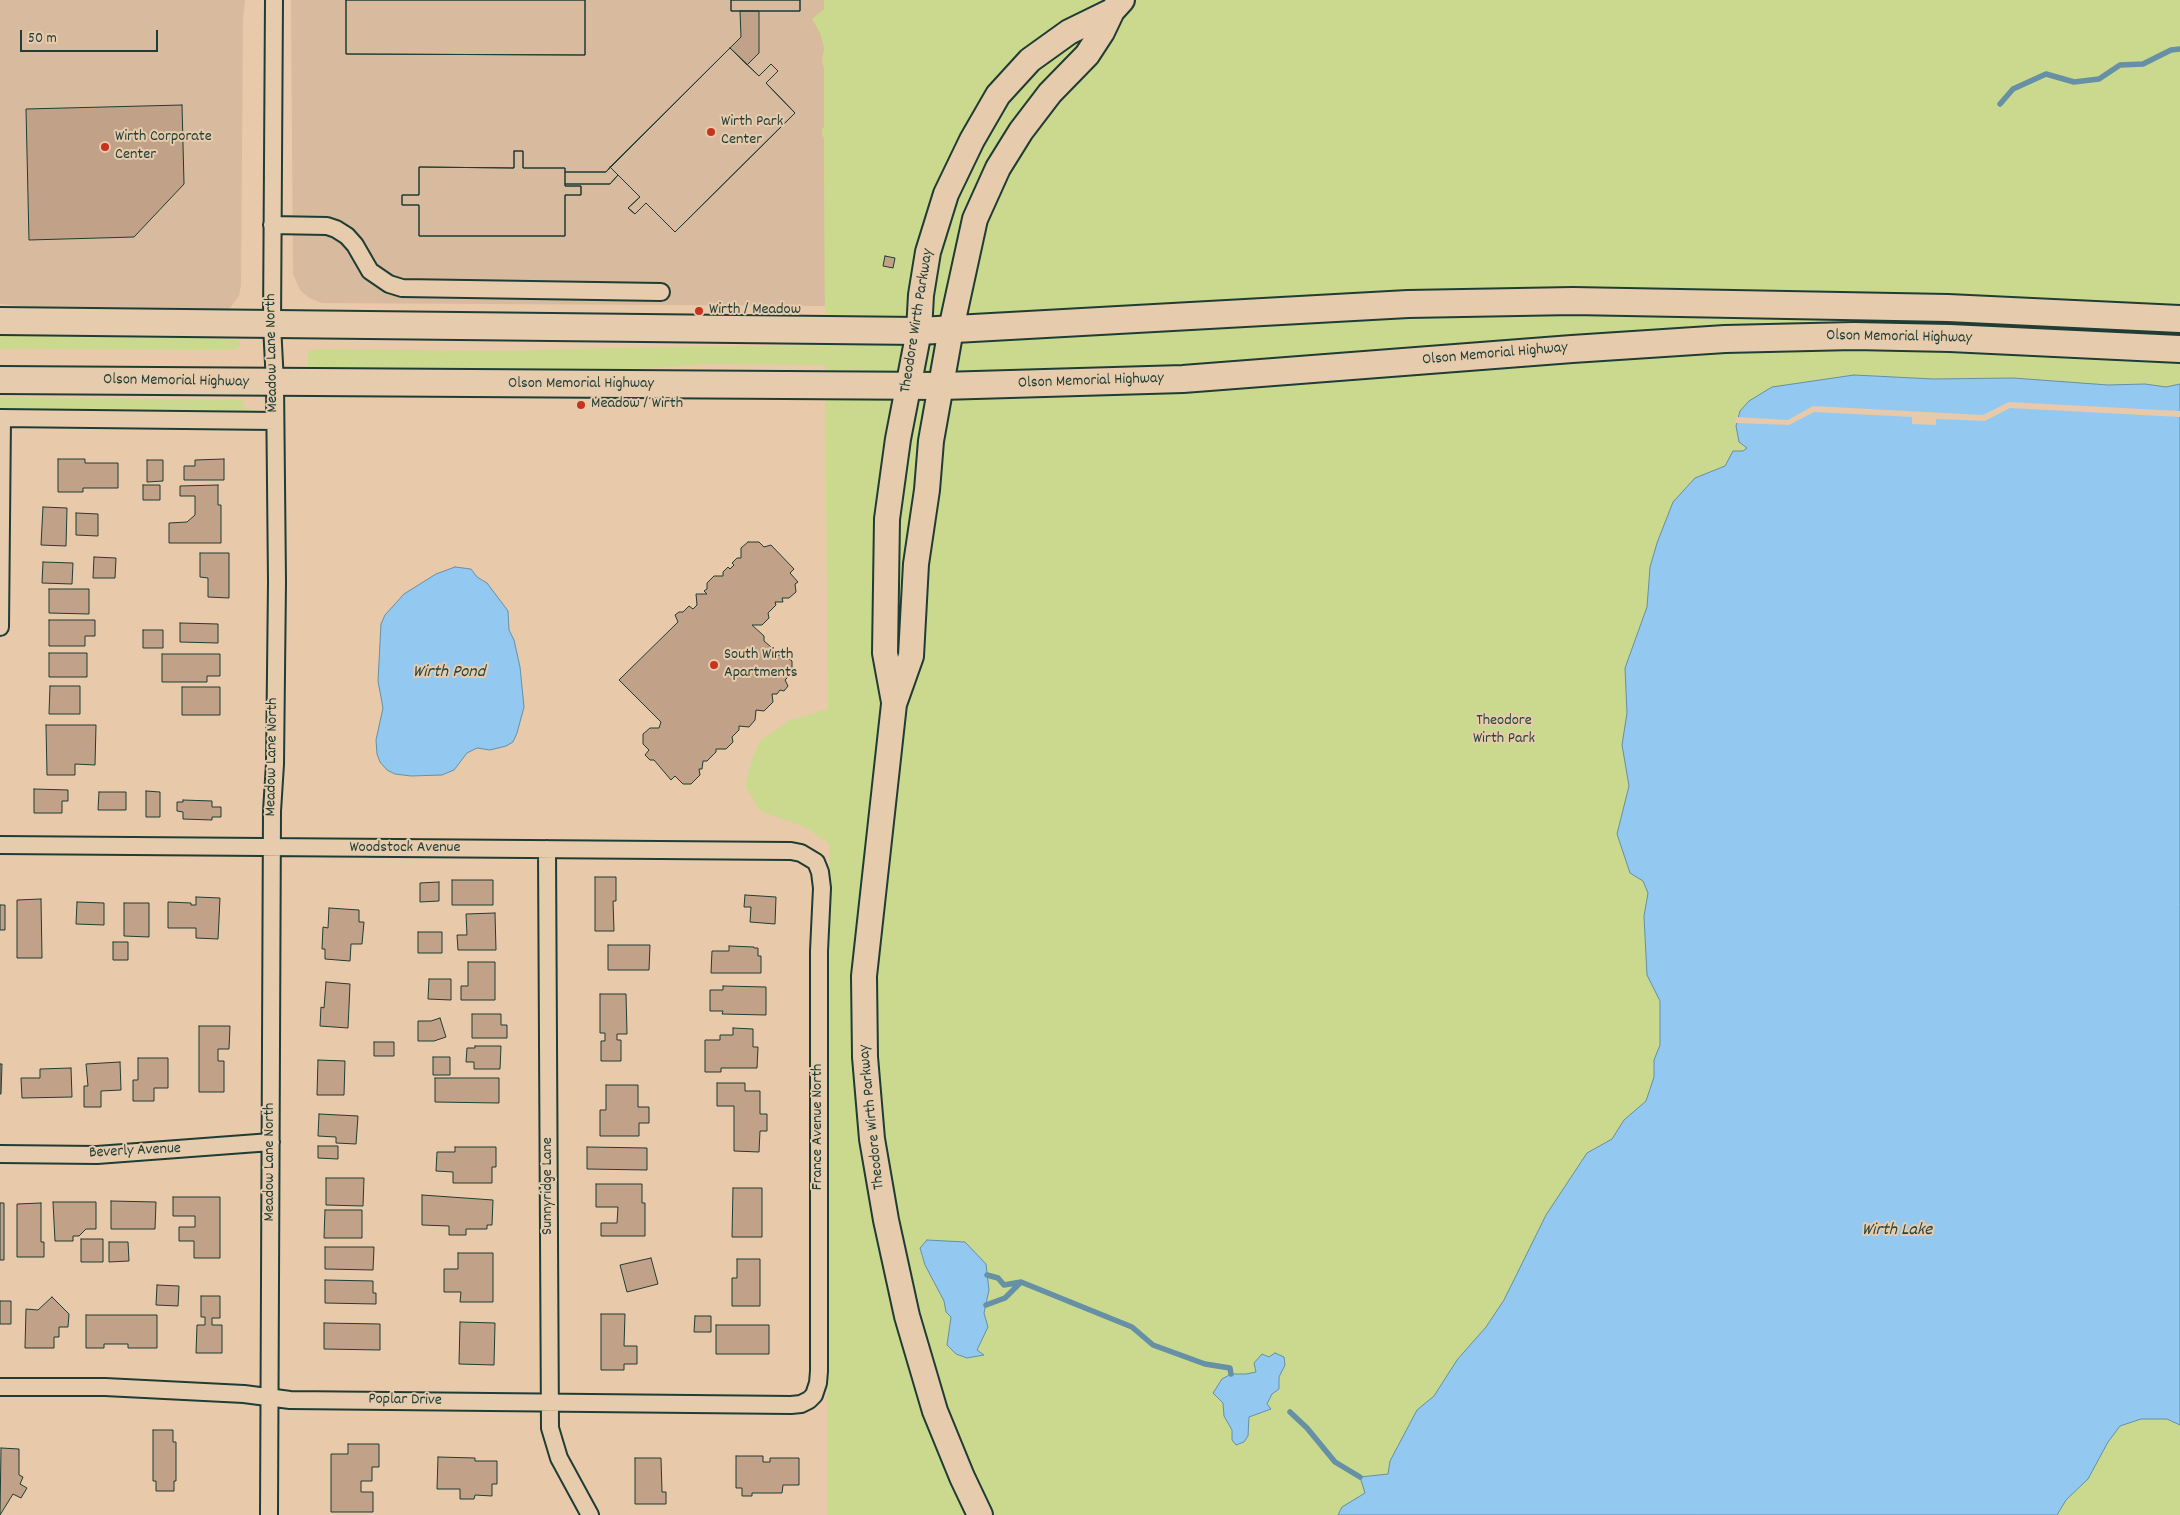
<!DOCTYPE html>
<html>
<head>
<meta charset="utf-8">
<style>
  body { margin:0 }
  #map { position:relative; width:2180px; height:1515px; overflow:hidden; background:#e8c9aa; font-family:Dekko,sans-serif }
  canvas { display:block }
  .scale { position:absolute; left:20px; top:30px; width:138px; height:22px; box-sizing:border-box; border:2px solid #1f3d34; border-top:0; padding-left:6px; font-size:15px; line-height:18px; white-space:nowrap; color:#1f3d34; -webkit-text-stroke:4px #e6ccad; paint-order:stroke }
</style>
</head>
<body>
<div id="map">
<canvas width="2180" height="1515"></canvas>
<div class="scale">50 m</div>
</div>
<script>
const ctx = document.querySelector('canvas').getContext('2d');
ctx.lineJoin = 'round';
function fillPath(path, color) { ctx.fillStyle = color; ctx.fill(path, 'evenodd'); }
const shape = rows => new Path2D(rows.map(r => 'M' + r).join(''));
function trace(path, color, width, dash) { ctx.strokeStyle = color; ctx.lineWidth = width; ctx.lineCap = dash ? 'butt' : 'round'; ctx.setLineDash(dash || []); ctx.stroke(path); }
function write(font, color, halo, rows, align = 'center') {
  ctx.font = font + ' Dekko,sans-serif'; ctx.lineWidth = 4; ctx.setLineDash([]); ctx.textBaseline = 'middle'; ctx.strokeStyle = halo; ctx.fillStyle = color; for (const [text, x, y, turn = 0] of rows) {
    ctx.save(); ctx.translate(x, y); ctx.rotate((+turn || 0) * Math.PI / 180); ctx.textAlign = isNaN(turn) ? turn : align; if (halo) ctx.strokeText(text, 0, 0); ctx.fillText(text, 0, 0); ctx.restore();
  }
}
const built = shape([
  [0,0,245,0,243,20,241,285,239,296,230,308,225,310,69,311,0,304],
  [291,0,824,0,825,306,322,303,309,298,300,290,293,274]
]);
const green = shape([
  [824,0,2180,0,2180,1515,827,1515,830,844,805,827,760,811,745,785,751,762,760,741,788,721,828,709,825,365,708,364,594,372,308,368,308,351,322,349,499,351,700,346,825,346,824,139,822,134,822,128,824,128,824,68,822,62,824,47,820,33,812,19,824,9],
  [0,335,198,338,239,340,240,344,238,349,228,350,0,349],
  [0,397,236,400,244,401,244,409,258,410,252,413,0,410]
]);
const water = shape([
  [1854,375,1933,379,2013,378,2108,385,2145,384,2166,387,2180,384,2180,1425,2167,1419,2141,1419,2120,1426,2108,1442,2088,1479,2066,1500,2057,1515,1338,1515,1342,1507,1365,1493,1360,1477,1388,1474,1390,1461,1417,1410,1434,1396,1457,1360,1486,1327,1504,1300,1546,1215,1587,1153,1612,1139,1624,1120,1646,1101,1654,1077,1654,1060,1660,1045,1660,1001,1647,975,1644,916,1648,893,1643,881,1630,873,1617,834,1629,786,1622,745,1627,713,1625,668,1647,607,1650,567,1657,543,1673,502,1695,478,1725,466,1733,451,1743,451,1747,448,1739,442,1736,426,1740,411,1749,401,1772,387,1854,375],
  [455,567,471,569,477,577,487,583,508,611,509,630,514,640,520,667,524,707,517,733,513,742,506,746,490,750,477,748,467,753,454,770,442,775,411,776,395,774,387,770,380,762,377,754,376,740,383,708,378,681,381,624,385,615,404,594,436,574,455,567],
  [927,1240,965,1242,986,1264,989,1290,984,1313,988,1327,977,1350,984,1355,967,1358,956,1354,947,1345,951,1317,946,1312,944,1301,925,1265,920,1248,927,1240],
  [1275,1353,1284,1357,1285,1365,1279,1377,1279,1389,1272,1394,1267,1404,1271,1409,1249,1417,1248,1436,1244,1442,1236,1445,1232,1440,1232,1430,1224,1416,1223,1403,1213,1393,1222,1379,1231,1374,1246,1374,1256,1372,1254,1363,1262,1354,1269,1357,1275,1353]
]);
const pier = shape([
  [2009,402,2180,411,2180,417,2010,408,1985,421,1936,419,1936,425,1912,424,1912,417,1814,412,1789,425,1734,423,1736,417,1788,420,1813,406,1983,415]
]);
const stream = shape([
  [2000,104,2013,89,2046,74,2074,82,2099,79,2120,65,2143,64,2171,50,2180,49],
  [987,1275,998,1278,1004,1285,1021,1282],
  [986,1305,1005,1298,1021,1282,1132,1327,1153,1345,1205,1364,1230,1368,1231,1374],
  [1290,1412,1307,1428,1335,1462,1360,1477]
]);
const building = shape([
  [346,0,585,0,585,55,346,54,346,0],
  [346,0,585,0,585,55,346,54,346,0],
  [731,0,800,0,800,11,731,11,731,0],
  [731,0,800,0,800,11,731,11,731,0],
  [740,11,759,11,759,53,747,65,730,48,741,37,740,11],
  [730,48,759,76,771,64,778,71,766,83,795,113,675,232,646,203,635,214,628,208,640,197,618,175,610,184,565,184,565,186,581,186,581,195,565,195,565,236,419,236,419,205,402,205,402,195,419,195,419,167,514,168,514,151,523,151,523,168,565,168,565,172,606,172,730,48],
  [730,48,759,76,771,64,778,71,766,83,795,113,675,232,646,203,635,214,628,208,640,197,610,167,730,48],
  [182,105,184,184,134,237,29,240,26,109,182,105],
  [514,151,523,151,523,168,565,168,565,186,581,186,581,195,565,195,565,236,419,236,419,205,402,205,402,195,419,195,419,167,514,168,514,151],
  [610,167,618,175,610,184,565,184,565,172,606,172,610,167],
  [885,256,895,258,893,268,883,266,885,256],
  [58,459,85,459,85,463,118,463,118,488,83,488,83,492,58,492,58,459],
  [224,459,224,480,184,480,184,466,195,466,195,460,224,459],
  [147,460,163,460,163,481,147,482,147,460],
  [143,485,160,485,160,500,143,500,143,485],
  [218,485,218,505,221,505,221,543,169,543,169,523,187,522,195,515,195,496,180,496,180,486,218,485],
  [43,507,67,508,66,546,41,545,43,507],
  [76,513,98,514,98,536,76,535,76,513],
  [748,542,759,542,764,547,771,545,794,569,790,573,798,582,795,584,796,592,789,598,782,598,783,602,775,602,776,605,768,613,769,618,762,625,752,625,764,636,764,641,771,647,771,652,778,652,778,655,784,655,792,661,792,673,785,680,788,686,784,691,780,690,777,694,772,694,773,702,764,711,756,710,755,720,749,727,739,726,739,730,732,737,733,742,726,749,716,749,716,752,707,761,703,761,702,769,699,769,700,775,691,784,683,784,675,776,671,780,654,760,650,760,645,755,649,750,643,744,643,734,650,728,659,728,661,722,619,680,678,622,675,615,679,612,683,612,689,606,693,609,697,605,696,594,707,594,704,591,707,589,707,583,714,576,723,576,723,572,728,567,730,569,734,565,732,563,737,558,741,558,741,548,748,542],
  [200,553,229,553,229,598,208,597,208,578,200,577,200,553],
  [94,557,116,558,115,578,93,578,94,557],
  [43,562,73,563,72,584,42,583,43,562],
  [49,589,89,589,89,614,49,613,49,589],
  [49,620,95,620,95,636,85,636,85,646,49,646,49,620],
  [180,623,218,624,218,643,180,642,180,623],
  [143,630,163,630,163,648,143,648,143,630],
  [49,653,87,653,87,677,49,677,49,653],
  [162,654,220,654,220,676,207,676,207,682,162,682,162,654],
  [50,686,80,686,80,714,49,714,50,686],
  [182,687,220,687,220,715,182,715,182,687],
  [46,725,96,725,95,765,75,764,75,775,47,775,46,725],
  [34,789,68,790,68,801,62,801,62,813,34,813,34,789],
  [146,791,160,792,160,817,146,817,146,791],
  [99,792,126,792,126,810,98,810,99,792],
  [183,800,212,801,212,807,221,807,221,817,212,817,212,820,183,819,183,812,177,811,177,802,183,802,183,800],
  [595,877,616,877,616,901,613,901,614,931,595,931,595,877],
  [452,880,493,880,493,905,452,905,452,880],
  [439,882,439,901,420,902,420,883,439,882],
  [745,895,776,897,775,924,750,922,751,907,744,907,745,895],
  [196,897,220,898,218,939,196,938,196,928,168,928,168,902,191,903,191,905,196,905,196,897],
  [41,899,42,958,17,958,17,900,41,899],
  [77,902,104,903,104,925,76,924,77,902],
  [124,903,149,903,149,937,124,936,124,903],
  [0,905,5,905,5,930,0,930,0,905],
  [329,908,359,910,359,922,364,922,362,944,351,944,350,961,325,959,325,949,322,949,323,927,328,928,329,908],
  [495,913,496,950,458,950,457,935,467,935,466,914,495,913],
  [418,932,442,932,442,953,418,953,418,932],
  [113,942,128,942,128,960,113,960,113,942],
  [608,945,650,945,649,970,608,970,608,945],
  [729,946,754,947,754,948,758,948,758,956,761,956,761,973,711,973,712,951,729,951,729,946],
  [468,962,495,962,495,1000,461,1000,461,986,468,986,468,962],
  [429,979,451,979,451,1000,428,999,429,979],
  [326,982,350,984,348,1028,320,1026,321,1007,324,1008,326,982],
  [723,986,766,987,766,1015,722,1014,723,1011,710,1011,710,990,723,990,723,986],
  [600,994,626,994,627,1034,617,1034,617,1040,621,1040,621,1061,601,1061,601,1041,605,1041,605,1033,600,1033,600,994],
  [472,1014,501,1014,501,1025,507,1025,507,1038,472,1038,472,1014],
  [440,1018,446,1037,434,1041,418,1041,418,1021,431,1021,440,1018],
  [199,1026,230,1026,229,1049,218,1049,218,1061,224,1061,224,1092,199,1092,199,1026],
  [733,1028,753,1029,753,1047,758,1047,757,1068,721,1068,721,1072,705,1072,705,1040,720,1040,720,1035,733,1035,733,1028],
  [374,1042,394,1042,394,1056,374,1056,374,1042],
  [475,1046,501,1046,500,1069,474,1069,474,1062,466,1062,467,1048,475,1048,475,1046],
  [433,1057,450,1057,450,1075,433,1075,433,1057],
  [138,1058,168,1058,168,1088,154,1088,154,1101,133,1101,133,1080,138,1080,138,1058],
  [318,1060,345,1061,344,1095,317,1095,318,1060],
  [120,1062,121,1090,101,1091,101,1107,84,1107,84,1086,88,1086,86,1064,120,1062],
  [0,1064,2,1064,1,1094,0,1094,0,1064],
  [71,1068,72,1097,22,1098,21,1078,40,1078,40,1069,71,1068],
  [435,1078,499,1078,499,1103,435,1102,435,1078],
  [717,1083,745,1083,745,1091,760,1091,760,1114,767,1114,767,1131,760,1131,759,1152,734,1151,734,1106,717,1106,717,1083],
  [606,1085,638,1085,638,1107,649,1107,649,1123,639,1123,639,1136,600,1136,600,1110,606,1110,606,1085],
  [319,1114,358,1116,356,1144,336,1143,336,1137,318,1136,319,1114],
  [318,1146,338,1146,338,1159,318,1158,318,1146],
  [455,1147,496,1147,496,1167,492,1167,492,1183,453,1183,453,1172,436,1171,437,1152,455,1152,455,1147],
  [587,1147,647,1148,647,1170,587,1169,587,1147],
  [326,1178,364,1178,363,1206,326,1205,326,1178],
  [596,1184,642,1184,642,1203,645,1203,645,1236,601,1236,601,1223,617,1223,618,1207,596,1207,596,1184],
  [733,1188,762,1188,762,1237,732,1237,733,1188],
  [422,1195,493,1200,492,1225,487,1225,487,1229,466,1229,466,1235,449,1235,449,1226,422,1225,422,1195],
  [173,1197,220,1197,220,1258,194,1258,194,1241,179,1241,179,1227,195,1227,195,1216,173,1216,173,1197],
  [111,1201,156,1202,155,1229,111,1229,111,1201],
  [53,1202,96,1202,96,1229,86,1229,79,1236,73,1236,73,1241,55,1241,53,1202],
  [0,1203,4,1203,4,1260,0,1260,0,1203],
  [41,1203,41,1242,44,1242,44,1257,17,1257,17,1204,41,1203],
  [325,1210,362,1210,362,1238,324,1238,325,1210],
  [81,1239,103,1239,103,1262,81,1262,81,1239],
  [109,1242,128,1242,129,1261,109,1262,109,1242],
  [325,1247,374,1247,373,1270,325,1269,325,1247],
  [458,1253,493,1253,493,1302,460,1302,461,1292,444,1292,444,1269,458,1269,458,1253],
  [651,1258,658,1284,627,1292,620,1265,651,1258],
  [737,1259,760,1259,760,1306,732,1306,732,1278,737,1278,737,1259],
  [325,1280,373,1281,373,1293,376,1293,376,1304,325,1303,325,1280],
  [157,1285,179,1286,178,1306,156,1305,157,1285],
  [201,1296,220,1296,220,1318,212,1318,212,1325,222,1325,222,1353,196,1353,197,1325,205,1325,205,1317,201,1317,201,1296],
  [52,1297,69,1314,68,1327,59,1327,59,1337,54,1337,54,1348,25,1348,26,1309,38,1310,52,1297],
  [0,1301,11,1301,11,1324,0,1324,0,1301],
  [601,1314,625,1314,624,1346,637,1346,637,1364,624,1364,624,1370,601,1370,601,1314],
  [86,1315,157,1315,157,1348,128,1348,128,1344,104,1344,104,1348,86,1348,86,1315],
  [695,1316,711,1316,711,1332,694,1332,695,1316],
  [460,1322,495,1323,494,1365,459,1364,460,1322],
  [324,1323,380,1324,380,1350,324,1349,324,1323],
  [716,1325,769,1325,769,1354,716,1354,716,1325],
  [153,1430,173,1430,173,1442,176,1442,176,1481,174,1481,174,1491,156,1491,156,1481,153,1481,153,1430],
  [348,1444,379,1444,379,1467,372,1467,372,1481,361,1481,361,1492,373,1492,373,1512,331,1512,331,1454,348,1454,348,1444],
  [1,1448,19,1449,19,1475,23,1477,20,1484,27,1488,21,1498,13,1494,0,1515,1,1448],
  [736,1456,763,1456,763,1462,770,1462,770,1458,799,1458,799,1485,783,1485,782,1493,752,1493,752,1496,742,1496,742,1488,736,1488,736,1456],
  [438,1457,475,1458,475,1461,497,1461,497,1484,492,1484,492,1496,475,1495,474,1499,460,1499,460,1489,437,1489,438,1457],
  [635,1458,661,1458,662,1492,666,1492,666,1504,635,1504,635,1458]
]);
const street = shape([
  [272,225,327,226,336,229,347,236,355,245,370,271,389,284,402,288,661,292],
  [0,418,275,421],
  [0,627,2,418],
  [0,845,791,851,801,853,816,862,820,872,822,888,819,951,819,1371,818,1383,814,1395,809,1400,801,1404,791,1405,290,1400,244,1394,105,1387,0,1387],
  [547,849,550,1428,559,1458,590,1515],
  [0,1154,97,1155,271,1142],
  [269,1515,272,811,275,764,277,582,275,383,272,325,274,0]
]);
const secondary = shape([
  [894,702,885,653,887,519,898,439,919,331,921,295,928,252,946,194,972,140,998,95,1030,60,1069,32,1112,11],
  [980,1515,962,1477,935,1411,907,1316,886,1220,872,1139,865,1057,864,976,894,704,911,656,916,564,927,490,931,441,951,329,975,219,998,168,1021,131,1050,93,1087,55,1102,32,1112,11,1122,0]
]);
const primary = shape([
  [0,321,919,331,1408,304,1573,301,1948,308,2180,319],
  [0,380,941,386,1183,379,1572,349,1725,339,1854,336,1950,338,2180,349]
]);
const markers = [
  [711,132,5,"#c8321e"],
  [105,147,5,"#c8321e"],
  [699,311,5,"#c8321e"],
  [581,405,5,"#c8321e"],
  [714,665,5,"#c8321e"]
];
const poiNames = [
  ["Wirth Park",721,123],
  ["Center",721,141],
  ["Wirth Corporate",115,138],
  ["Center",115,156],
  ["Wirth / Meadow",709,311],
  ["Meadow / Wirth",591,405],
  ["South Wirth",724,656],
  ["Apartments",724,674]
];
const streetNames = [
  ["Theodore Wirth Parkway",918,321,-81],
  ["Olson Memorial Highway",1899,338,1],
  ["Meadow Lane North",273,353,-91],
  ["Olson Memorial Highway",1495,355,-5],
  ["Olson Memorial Highway",176,382,1],
  ["Olson Memorial Highway",1091,382,-2],
  ["Olson Memorial Highway",581,385],
  ["Meadow Lane North",273,757,-89],
  ["Woodstock Avenue",405,849],
  ["Theodore Wirth Parkway",873,1117,-96],
  ["France Avenue North",819,1127,-90],
  ["Beverly Avenue",135,1152,-3],
  ["Meadow Lane North",271,1162,-90],
  ["Sunnyridge Lane",549,1186,-90],
  ["Poplar Drive",405,1401,1]
];
const parkNames = [
  ["Theodore",1504,722],
  ["Wirth Park",1504,740]
];
const waterNames = [
  ["Wirth Pond",449,674],
  ["Wirth Lake",1897,1232]
];
fillPath(built, '#d8ba9e');
fillPath(green, '#cad98d');
fillPath(water, '#93c8f1');
trace(water, '#6590a5', 1);
fillPath(pier, '#e8c9aa');
trace(stream, '#6590a5', 5.5);
fillPath(building, '#c1a288');
trace(building, '#1f3d34', 1);
trace(street, '#1f3d34', 20);
trace(secondary, '#1f3d34', 28);
trace(primary, '#1f3d34', 30);
trace(street, '#e6ccad', 16);
trace(secondary, '#e6ccad', 24);
trace(primary, '#e6ccad', 26);
for (const [x, y, r, color] of markers) { const dot = new Path2D(); dot.arc(x, y, r, 0, 2 * Math.PI); ctx.fillStyle = color; ctx.fill(dot); trace(dot, '#e6ccad', 2); }
write('16px', '#1f3d34', '#e6ccad', poiNames, 'left');
write('16px', '#1f3d34', '#e6ccad', streetNames);
write('16px', '#284538', '#e6ccad', parkNames);
write('italic 18px', '#25443d', '#e6ccad', waterNames);
</script>
</body>
</html>
